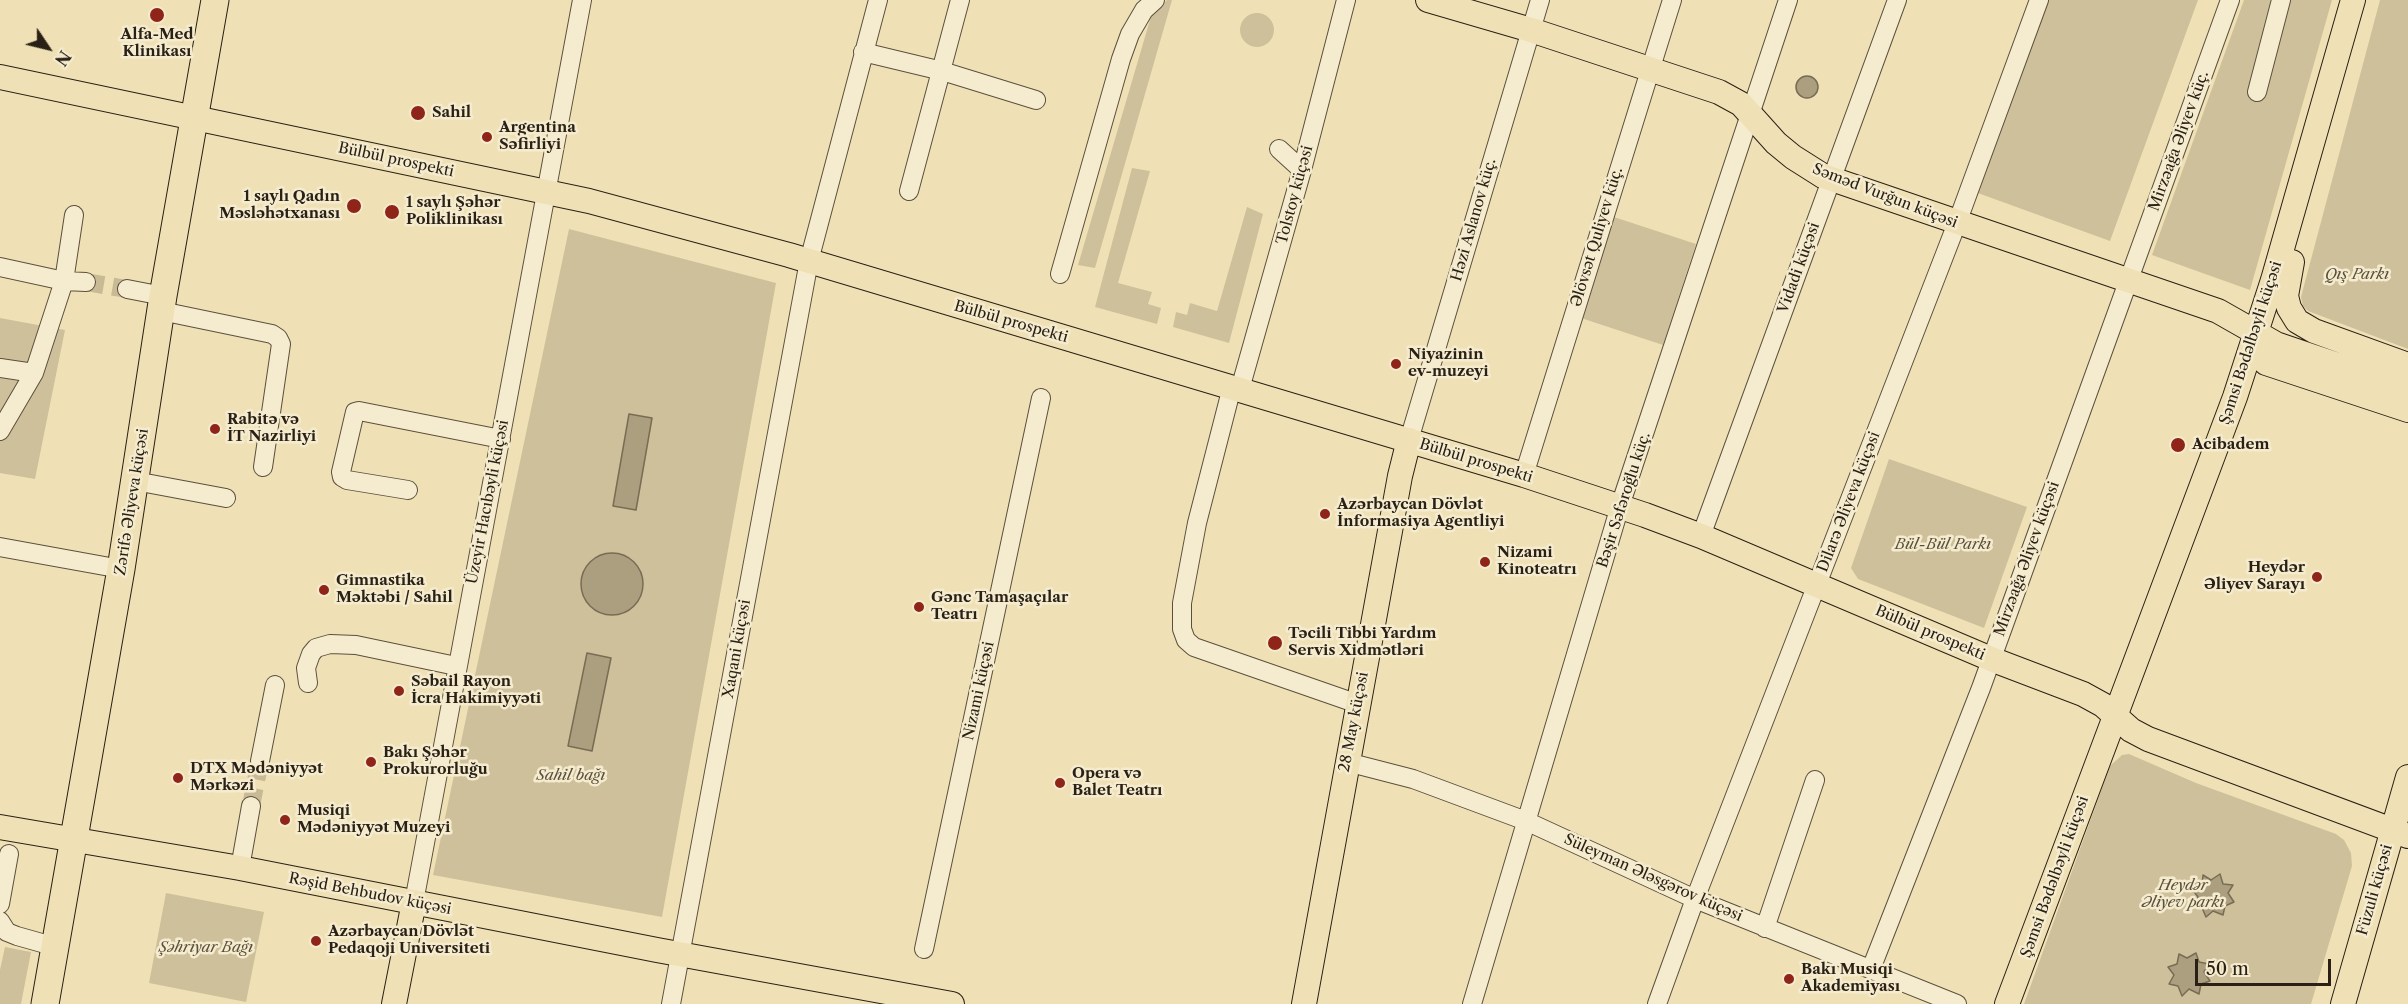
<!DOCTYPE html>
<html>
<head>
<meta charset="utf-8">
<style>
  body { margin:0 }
  #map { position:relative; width:2408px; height:1004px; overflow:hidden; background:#efe1b5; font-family:"Libre Caslon Text",serif }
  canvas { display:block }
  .north { position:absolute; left:18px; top:18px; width:60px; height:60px; -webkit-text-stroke:4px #f5eccf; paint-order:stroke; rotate:125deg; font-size:16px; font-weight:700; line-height:24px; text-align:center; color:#2a2015 }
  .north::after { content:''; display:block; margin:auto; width:21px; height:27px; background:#2a2015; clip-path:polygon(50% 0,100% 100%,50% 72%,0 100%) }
  .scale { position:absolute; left:2195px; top:959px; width:136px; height:27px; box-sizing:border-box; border:3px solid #2a2015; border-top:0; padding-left:8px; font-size:18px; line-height:21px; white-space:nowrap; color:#2a2015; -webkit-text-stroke:4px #f5eccf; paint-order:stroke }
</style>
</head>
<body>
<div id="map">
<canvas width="2408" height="1004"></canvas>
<div class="north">N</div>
<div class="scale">50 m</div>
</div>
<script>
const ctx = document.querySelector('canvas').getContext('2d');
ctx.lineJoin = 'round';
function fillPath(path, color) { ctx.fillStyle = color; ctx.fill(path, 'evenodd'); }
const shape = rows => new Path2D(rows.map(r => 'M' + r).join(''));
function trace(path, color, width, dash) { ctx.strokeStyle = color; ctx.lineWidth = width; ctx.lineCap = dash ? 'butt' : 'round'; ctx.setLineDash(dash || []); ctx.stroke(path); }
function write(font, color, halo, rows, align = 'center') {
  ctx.font = font + ' "Libre Caslon Text",serif'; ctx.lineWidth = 5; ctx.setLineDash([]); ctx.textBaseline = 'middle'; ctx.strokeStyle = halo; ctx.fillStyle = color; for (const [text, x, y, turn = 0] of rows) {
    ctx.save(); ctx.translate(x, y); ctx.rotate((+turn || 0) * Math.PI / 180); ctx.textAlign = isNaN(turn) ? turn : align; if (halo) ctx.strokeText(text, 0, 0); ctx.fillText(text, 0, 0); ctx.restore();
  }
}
const green = shape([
  [1167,0,1172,0,1095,268,1078,265,1152,13],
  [2046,0,2198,0,2110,241,1975,192],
  [2244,0,2332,0,2250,290,2152,255],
  [2380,0,2408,0,2408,349,2308,311,2303,306,2301,297],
  '1240 30a17 17 0 1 1 34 0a17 17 0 1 1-34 0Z',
  [1132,168,1150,171,1118,283,1152,292,1148,304,1161,308,1157,324,1095,307],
  [1247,207,1263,214,1229,343,1173,327,1176,312,1187,315,1190,303,1217,311],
  [1614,217,1696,244,1663,345,1581,318],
  [569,229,776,283,662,917,433,875],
  [0,318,65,330,35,479,0,473],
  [1889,459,2027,507,1984,628,1858,579,1851,568],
  [2129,754,2196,783,2336,834,2344,840,2351,853,2352,866,2311,1004,2024,1004,2110,766,2122,755],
  [166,893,264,912,246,1002,149,983],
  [5,947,31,952,21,1004,0,1004,0,970]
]);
const water = shape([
  '1796 87a11 11 0 1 1 22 0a11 11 0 1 1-22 0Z',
  [629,414,652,418,636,510,613,506,629,414],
  '581 584a31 31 0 1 1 62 0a31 31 0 1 1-62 0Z',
  [587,653,611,658,592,751,568,746,587,653],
  [2220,874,2223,884,2233,885,2228,893,2234,902,2225,906,2223,915,2213,911,2206,917,2202,908,2193,906,2198,897,2192,889,2202,885,2203,875,2211,880,2220,874],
  [2196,953,2199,962,2209,964,2204,972,2210,981,2201,984,2199,994,2189,989,2182,996,2178,986,2169,984,2174,975,2168,967,2177,964,2179,954,2187,958,2196,953]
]);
const minorTunnel = shape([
  [86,282,127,289],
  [251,806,260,761]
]);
const minor = shape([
  [863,52,942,71,1036,100],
  [2257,92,2281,0],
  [1279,149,1302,170],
  [909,191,960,0],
  [0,267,64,281,86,282],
  [1060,274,1121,59,1130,34,1144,10,1155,0],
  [127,289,163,296],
  [161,311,272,334,278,338,281,344,263,467],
  [0,368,34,373],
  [1232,387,1197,523,1182,603,1182,629,1186,640,1194,647,1358,704],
  [1240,389,1302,170,1346,0],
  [0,431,34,373,64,281,74,215],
  [1409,440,1540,0],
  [1524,475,1672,0],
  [135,481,226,498],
  [408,490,347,480,342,477,341,472,355,412,359,411,501,439],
  [1701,536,1897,0],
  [0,547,121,569],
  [308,683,306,668,311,654,316,648,330,644,356,645,456,666],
  [260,761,275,685],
  [1347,762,1413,779,1526,821,1695,899,1957,1004],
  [240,868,251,806],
  [414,902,582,0],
  [0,904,9,854],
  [0,921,7,932,17,936,56,947],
  [1765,928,1815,780],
  [924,949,1041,398],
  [1871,969,1981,688,2230,0],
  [671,1004,809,261,878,0],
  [1472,1004,1620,506,1788,0],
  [1657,1004,1695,899,1957,223,2039,0]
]);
const major = shape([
  [1428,0,1531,30,1719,92,1741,104,1776,143,1793,157,1823,176,2218,311,2276,344,2408,389],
  [0,77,589,201,789,255,1524,475,1645,515,1701,536,1991,659,2083,694,2103,705,2131,730,2148,739,2408,836],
  [2292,262,2286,296,2289,308,2297,321,2314,331,2408,365],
  [2256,334,2257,354,2266,363,2408,410],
  [0,827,240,868,657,950,952,1004],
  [394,1004,414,902],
  [1304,1004,1400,476,1409,440],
  [2007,1004,2235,397,2273,280,2353,0],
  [2343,1004,2408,777]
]);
const highway = shape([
  [45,1004,121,569,163,296,215,0]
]);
const markers = [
  [157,15,8,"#8f2418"],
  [418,113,8,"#8f2418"],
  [487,137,6,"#8f2418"],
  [354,206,8,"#8f2418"],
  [392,212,8,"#8f2418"],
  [1396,364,6,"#8f2418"],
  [215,429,6,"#8f2418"],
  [2178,445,8,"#8f2418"],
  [1325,514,6,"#8f2418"],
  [1485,562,6,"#8f2418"],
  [2317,577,6,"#8f2418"],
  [324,590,6,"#8f2418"],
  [919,607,6,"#8f2418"],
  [1275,643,8,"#8f2418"],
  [399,691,6,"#8f2418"],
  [371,762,6,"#8f2418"],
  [178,778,6,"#8f2418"],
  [1060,783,6,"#8f2418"],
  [285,820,6,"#8f2418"],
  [316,941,6,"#8f2418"],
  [1789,979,6,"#8f2418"]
];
const poiNames = [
  ["Alfa-Med",157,35,"center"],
  ["Klinikası",157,52,"center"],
  ["Sahil",432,113],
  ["Argentina",499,128],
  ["Səfirliyi",499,145],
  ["1 saylı Qadın",340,197,"right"],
  ["Məsləhətxanası",340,214,"right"],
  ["1 saylı Şəhər",406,203],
  ["Poliklinikası",406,220],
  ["Niyazinin",1408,355],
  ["ev-muzeyi",1408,372],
  ["Rabitə və",227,420],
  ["İT Nazirliyi",227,437],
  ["Acibadem",2192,445],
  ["Azərbaycan Dövlət",1337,505],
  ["İnformasiya Agentliyi",1337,522],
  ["Nizami",1497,553],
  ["Kinoteatrı",1497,570],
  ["Heydər",2305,568,"right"],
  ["Əliyev Sarayı",2305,585,"right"],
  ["Gimnastika",336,581],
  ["Məktəbi / Sahil",336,598],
  ["Gənc Tamaşaçılar",931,598],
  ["Teatrı",931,615],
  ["Təcili Tibbi Yardım",1288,634],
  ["Servis Xidmətləri",1288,651],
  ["Səbail Rayon",411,682],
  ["İcra Hakimiyyəti",411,699],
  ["Bakı Şəhər",383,753],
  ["Prokurorluğu",383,770],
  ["DTX Mədəniyyət",190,769],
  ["Mərkəzi",190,786],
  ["Opera və",1072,774],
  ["Balet Teatrı",1072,791],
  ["Musiqi",297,811],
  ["Mədəniyyət Muzeyi",297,828],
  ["Azərbaycan Dövlət",328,932],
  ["Pedaqoji Universiteti",328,949],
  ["Bakı Musiqi",1801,970],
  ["Akademiyası",1801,987]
];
const streetNames = [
  ["Mirzəağa Əliyev küç.",2179,141,-70],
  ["Bülbül prospekti",396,160,12],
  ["Tolstoy küçəsi",1295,195,-75],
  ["Səməd Vurğun küçəsi",1885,196,21],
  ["Həzi Aslanov küç.",1474,220,-74],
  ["Əlövsət Quliyev küç.",1597,237,-73],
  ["Vidadi küçəsi",1799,268,-70],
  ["Bülbül prospekti",1011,322,16],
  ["Şəmsi Bədəlbəyli küçəsi",2251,343,-72],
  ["Bülbül prospekti",1476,461,17],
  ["Bəşir Səfəroğlu küç.",1624,500,-72],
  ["Zərifə Əliyeva küçəsi",132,502,-81],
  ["Üzeyir Hacıbəyli küçəsi",488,502,-79],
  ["Dilarə Əliyeva küçəsi",1849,502,-69],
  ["Mirzəağa Əliyev küçəsi",2027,559,-70],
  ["Bülbül prospekti",1930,633,23],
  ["Xaqani küçəsi",737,649,-80],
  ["Nizami küçəsi",979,691,-78],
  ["28 May küçəsi",1354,722,-79],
  ["Şəmsi Bədəlbəyli küçəsi",2055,877,-70],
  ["Süleyman Ələsgərov küçəsi",1653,878,24],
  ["Füzuli küçəsi",2375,890,-74],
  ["Rəşid Behbudov küçəsi",370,894,11]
];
const parkNames = [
  ["Qış Parkı",2357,275],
  ["Bül-Bül Parkı",1943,545],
  ["Sahil bağı",571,776],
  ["Heydər",2183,886],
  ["Əliyev parkı",2183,903],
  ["Şəhriyar Bağı",206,948]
];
fillPath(green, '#cec09a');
fillPath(water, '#ac9f7f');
trace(water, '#786c55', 1.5);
trace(minorTunnel, '#c8ba95', 18, [18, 9]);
trace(minor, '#5b503d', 20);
trace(major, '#2a2015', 26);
trace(highway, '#2a2015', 29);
trace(minor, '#f5eccf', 18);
trace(major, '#efe1b5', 24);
trace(highway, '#efe1b5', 27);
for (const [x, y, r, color] of markers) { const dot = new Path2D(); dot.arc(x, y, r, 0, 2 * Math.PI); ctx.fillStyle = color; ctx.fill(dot); trace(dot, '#f5eccf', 2); }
write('bold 15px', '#2a2015', '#f5eccf', poiNames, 'left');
write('15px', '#2a2015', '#f5eccf', streetNames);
write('italic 15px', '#5b503d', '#f5eccf', parkNames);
</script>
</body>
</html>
